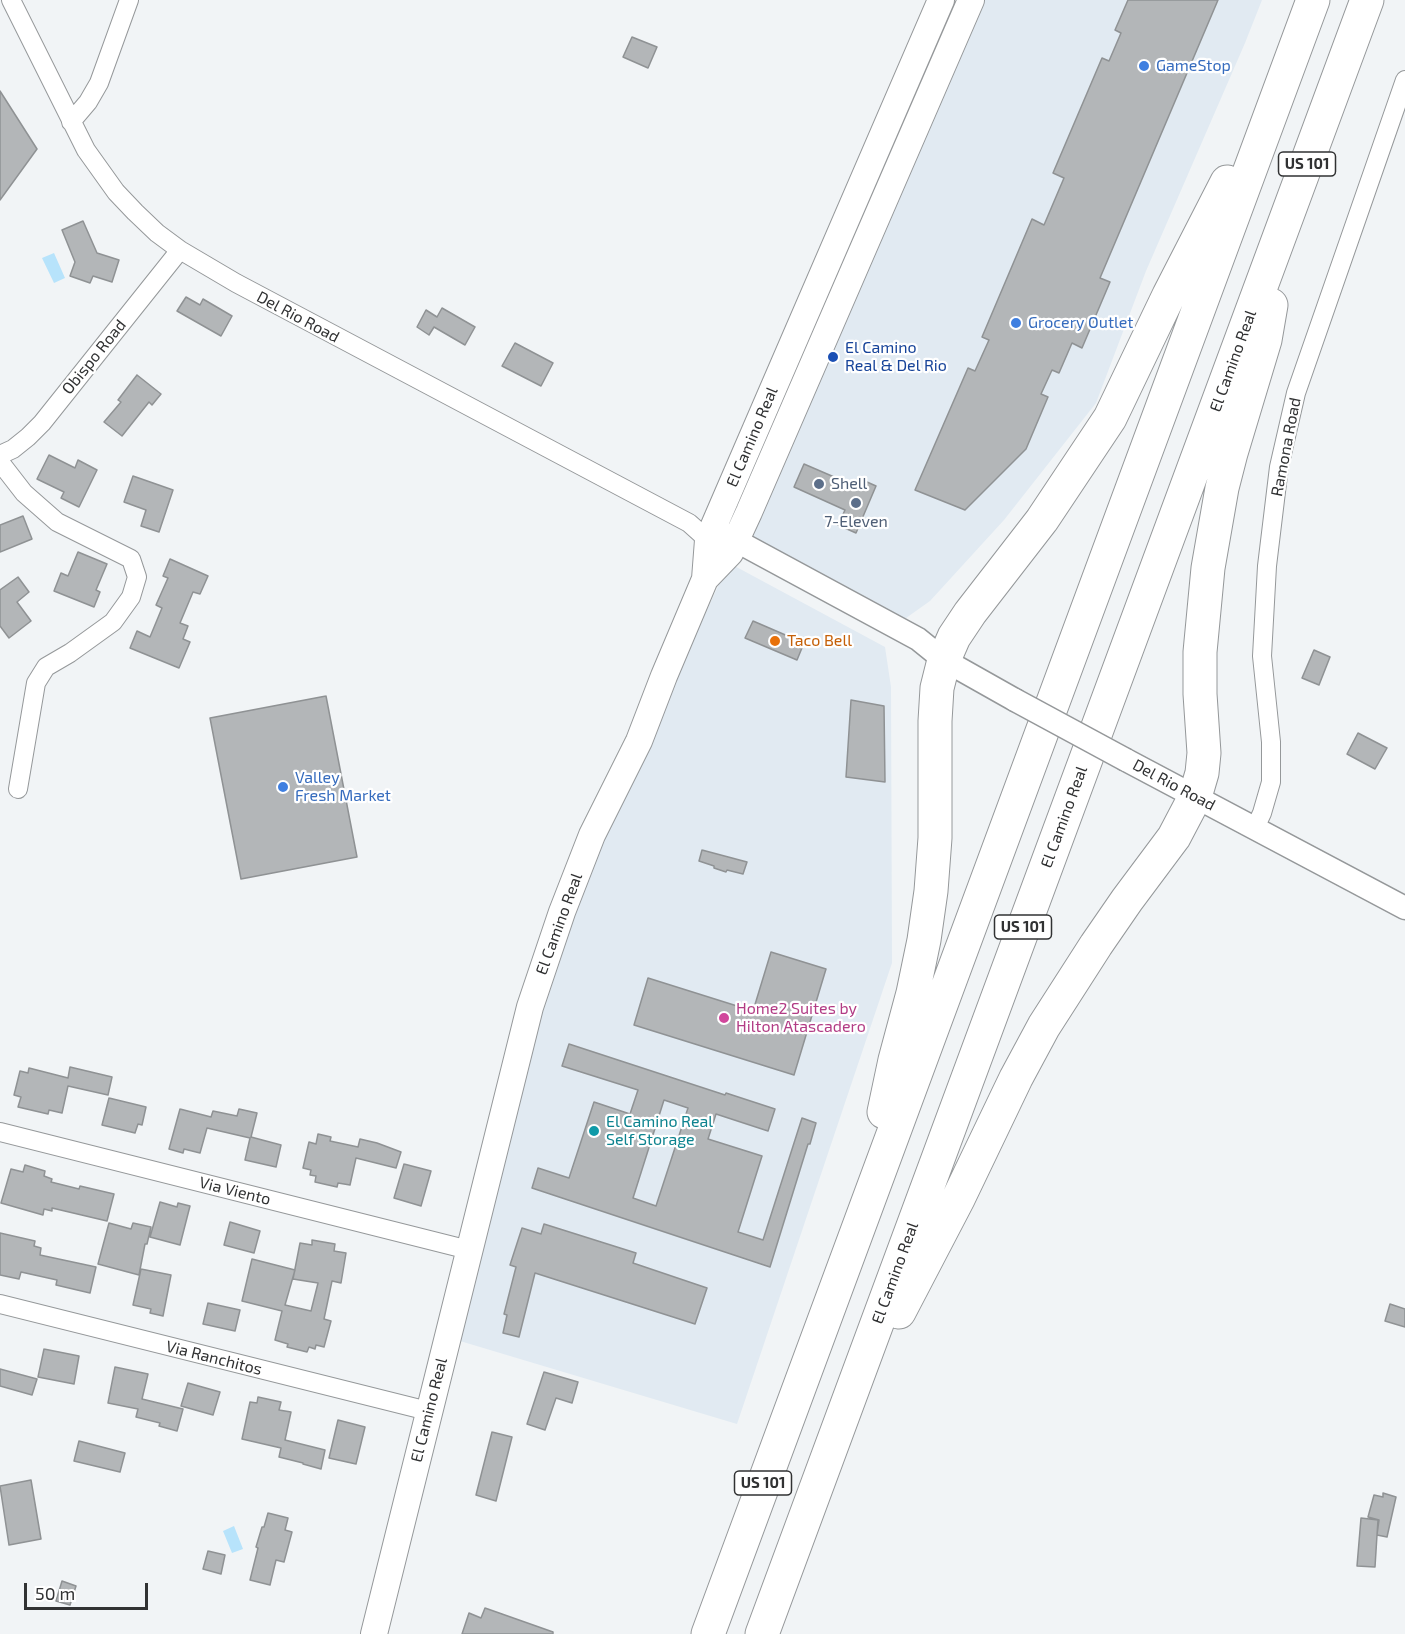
<!DOCTYPE html>
<html>
<head>
<meta charset="utf-8">
<style>
  body { margin:0 }
  #map { position:relative; width:1405px; height:1634px; overflow:hidden; background:#f1f4f6; font-family:"Exo 2",sans-serif }
  canvas { display:block }
  .scale { position:absolute; left:24px; top:1583px; width:124px; height:27px; box-sizing:border-box; border:3px solid #313233; border-top:0; padding-left:8px; font-size:18px; line-height:21px; white-space:nowrap; color:#313233; -webkit-text-stroke:4px #fff; paint-order:stroke }
</style>
</head>
<body>
<div id="map">
<canvas width="1405" height="1634"></canvas>
<div class="scale">50 m</div>
</div>
<script>
const ctx = document.querySelector('canvas').getContext('2d');
ctx.lineJoin = 'round';
function fillPath(path, color) { ctx.fillStyle = color; ctx.fill(path, 'evenodd'); }
const shape = rows => new Path2D(rows.map(r => 'M' + r).join(''));
function trace(path, color, width, dash) { ctx.strokeStyle = color; ctx.lineWidth = width; ctx.lineCap = dash ? 'butt' : 'round'; ctx.setLineDash(dash || []); ctx.stroke(path); }
function write(font, color, halo, rows, align = 'center') {
  ctx.font = font + ' "Exo 2",sans-serif'; ctx.lineWidth = 4.5; ctx.setLineDash([]); ctx.textBaseline = 'middle'; ctx.strokeStyle = halo; ctx.fillStyle = color; for (const [text, x, y, turn = 0] of rows) {
    ctx.save(); ctx.translate(x, y); ctx.rotate((+turn || 0) * Math.PI / 180); ctx.textAlign = isNaN(turn) ? turn : align; if (halo) ctx.strokeText(text, 0, 0); ctx.fillText(text, 0, 0); ctx.restore();
  }
}
const built = shape([
  [972,0,1262,0,1245,43,1146,271,1096,403,1004,520,930,601,899,623,743,535],
  [729,563,885,647,891,687,892,963,737,1424,460,1341,530,1031,583,874]
]);
const water = shape([
  [54,253,65,278,54,283,42,258],
  [234,1526,243,1549,232,1553,223,1531]
]);
const building = shape([
  [1128,0,1218,0,1100,278,1110,282,1082,348,1072,343,1059,373,1052,370,1041,394,1048,397,1026,449,965,510,915,490,968,368,975,371,989,340,982,337,1032,219,1044,225,1064,178,1053,173,1102,58,1109,61,1121,33,1115,30,1128,0],
  [632,37,657,47,648,68,623,57,632,37],
  [0,91,37,149,0,200,0,91],
  [83,221,97,253,119,260,112,282,93,276,90,283,70,276,75,262,62,230,83,221],
  [186,297,200,305,203,299,232,316,221,336,177,311,186,297],
  [442,308,475,327,465,345,434,327,429,335,417,327,426,310,437,317,442,308],
  [515,343,553,363,541,386,502,366,515,343],
  [137,375,161,394,152,405,149,402,122,436,104,422,121,402,118,400,137,375],
  [49,455,75,468,78,460,97,470,79,507,61,498,64,492,37,479,49,455],
  [804,464,855,486,858,478,876,486,856,533,838,525,845,510,794,487,804,464],
  [133,476,173,490,159,532,141,526,146,510,124,502,133,476],
  [23,516,32,539,0,552,0,525,23,516],
  [78,552,107,564,96,590,100,592,94,607,54,591,61,573,68,576,78,552],
  [170,559,208,576,200,594,193,592,180,623,188,626,183,639,190,642,179,668,130,648,137,631,150,637,162,608,156,605,168,578,163,576,170,559],
  [18,577,29,592,17,602,31,621,9,638,0,626,0,590,18,577],
  [753,621,804,643,797,660,745,638,753,621],
  [1314,650,1330,657,1319,685,1302,678,1314,650],
  [326,696,357,857,241,879,210,718,326,696],
  [851,700,884,706,885,782,846,777,851,700],
  [1358,733,1387,748,1375,769,1347,754,1358,733],
  [702,850,747,862,743,874,727,870,726,872,714,868,714,866,699,861,702,850],
  [771,952,826,969,794,1075,634,1025,648,978,753,1011,771,952],
  [569,1044,725,1095,726,1093,775,1109,768,1131,716,1114,708,1139,762,1156,738,1232,763,1240,802,1118,816,1123,810,1144,808,1144,770,1267,532,1188,538,1168,569,1178,594,1102,630,1114,638,1090,562,1066,569,1044],
  [664,1100,688,1108,656,1206,633,1198,664,1100],
  [70,1067,112,1077,108,1095,68,1086,62,1113,49,1110,48,1114,18,1107,21,1097,14,1095,20,1071,28,1073,29,1068,68,1078,70,1067],
  [109,1098,146,1107,142,1125,138,1124,135,1133,102,1125,109,1098],
  [180,1109,211,1117,213,1111,237,1116,239,1109,257,1113,251,1137,281,1145,276,1167,245,1160,250,1138,207,1128,200,1153,184,1149,183,1153,169,1149,180,1109],
  [318,1134,331,1137,330,1141,358,1147,360,1139,377,1143,401,1152,396,1168,356,1158,350,1185,338,1183,337,1187,315,1182,316,1176,310,1175,311,1170,303,1168,309,1142,316,1144,318,1134],
  [404,1164,431,1171,421,1206,394,1198,404,1164],
  [25,1165,45,1171,44,1176,52,1179,51,1182,79,1189,80,1186,114,1194,107,1221,52,1208,52,1211,44,1209,43,1215,1,1203,11,1169,23,1172,25,1165],
  [160,1202,177,1207,178,1203,190,1206,180,1245,150,1237,160,1202],
  [230,1222,260,1231,254,1253,224,1245,230,1222],
  [109,1223,131,1229,133,1223,151,1227,147,1244,145,1244,139,1275,98,1264,109,1223],
  [544,1224,636,1253,633,1263,707,1288,695,1324,535,1273,519,1337,503,1333,507,1315,504,1314,516,1267,510,1265,522,1228,541,1234,544,1224],
  [0,1233,35,1241,34,1246,41,1248,40,1255,96,1267,90,1293,56,1285,57,1280,21,1272,19,1279,0,1275,0,1233],
  [312,1240,335,1244,334,1251,346,1253,341,1283,332,1281,324,1319,331,1321,324,1347,316,1345,315,1349,309,1347,307,1352,287,1347,288,1344,275,1340,282,1311,242,1301,252,1259,295,1270,285,1305,311,1311,318,1283,293,1279,300,1243,312,1245,312,1240],
  [141,1269,171,1275,163,1316,150,1313,151,1309,133,1305,141,1269],
  [208,1303,240,1310,235,1331,203,1324,208,1303],
  [1390,1304,1405,1309,1405,1327,1385,1321,1390,1304],
  [44,1349,79,1356,74,1384,38,1377,44,1349],
  [115,1367,148,1374,142,1399,183,1409,177,1431,159,1426,160,1423,136,1417,138,1409,108,1403,115,1367],
  [0,1369,37,1379,32,1395,0,1386,0,1369],
  [544,1372,578,1382,572,1403,556,1398,545,1430,527,1424,544,1372],
  [188,1383,220,1392,213,1415,181,1406,188,1383],
  [258,1397,281,1402,279,1410,291,1412,285,1440,325,1450,321,1469,303,1464,303,1463,279,1457,281,1448,242,1439,250,1402,257,1403,258,1397],
  [338,1420,365,1427,356,1464,329,1458,338,1420],
  [492,1432,512,1437,496,1501,476,1495,492,1432],
  [79,1441,125,1453,120,1472,74,1461,79,1441],
  [31,1480,41,1539,9,1545,0,1486,31,1480],
  [1383,1493,1396,1497,1387,1537,1377,1535,1375,1567,1357,1566,1361,1518,1378,1520,1377,1535,1379,1520,1368,1517,1374,1495,1383,1497,1383,1493],
  [268,1513,288,1518,285,1530,292,1532,284,1562,276,1560,270,1585,250,1580,258,1548,256,1547,262,1527,264,1527,268,1513],
  [208,1551,225,1555,221,1574,203,1569,208,1551],
  [62,1581,76,1586,70,1605,56,1601,62,1581],
  [485,1608,553,1632,553,1634,462,1634,469,1613,481,1618,485,1608]
]);
const minor = shape([
  [11,0,86,150,116,192,135,212,157,233,180,250,236,283,689,523,708,540],
  [71,122,88,102,99,83,129,0],
  [0,455,13,449,28,437,42,423,180,250],
  [0,462,24,493,57,522,131,559,137,577,131,597,113,622,70,653,46,667,36,683,18,789],
  [1255,828,1262,813,1271,782,1271,742,1262,656,1267,566,1279,467,1296,393,1405,80],
  [0,1132,469,1250],
  [0,1304,428,1411]
]);
const tertiary = shape([
  [720,532,918,639,944,660,1015,700],
  [1126,760,1405,908]
]);
const secondary = shape([
  [705,579,730,553,749,512,971,0],
  [374,1634,530,1007,562,912,592,835,639,741,664,676,705,579,708,540,713,528,941,0]
]);
const motorway = shape([
  [884,1112,895,1060,913,993,924,940,931,891,935,838,935,721,937,688,944,660,954,637,970,613,1042,520,1110,418,1169,295,1227,182],
  [899,1312,958,1199,1016,1078,1044,1026,1096,945,1127,900,1174,837,1195,797,1202,773,1204,753,1200,694,1200,652,1208,568,1222,488,1231,453,1265,340,1271,305],
  [708,1634,1313,0],
  [762,1634,1367,0]
]);
const tertiaryBridge = shape([
  [1015,700,1126,760]
]);
const markers = [
  [1144,66,6,"#3f7fe0"],
  [1016,323,6,"#3f7fe0"],
  [833,357,6,"#1a4fb4"],
  [819,484,6,"#5c6f8a"],
  [856,503,6,"#5c6f8a"],
  [775,641,6,"#e8710a"],
  [283,787,6,"#3f7fe0"],
  [724,1018,6,"#d1479c"],
  [594,1131,6,"#0f9aa8"]
];
const shields = [
  [1307,164,57],
  [1023,927,57],
  [763,1483,57]
];
const shieldNames = [
  ["US 101",1307,164],
  ["US 101",1023,927],
  ["US 101",763,1483]
];
const shopNames = [
  ["GameStop",1156,66],
  ["Grocery Outlet",1028,323],
  ["Valley",295,778],
  ["Fresh Market",295,796]
];
const streetNames = [
  ["Del Rio Road",298,317,28],
  ["Obispo Road",94,357,-51],
  ["El Camino Real",1233,361,-70],
  ["El Camino Real",752,437,-67],
  ["Ramona Road",1286,447,-79],
  ["Del Rio Road",1174,785,28],
  ["El Camino Real",1064,817,-70],
  ["El Camino Real",559,924,-70],
  ["Via Viento",235,1191,14],
  ["El Camino Real",895,1273,-70],
  ["Via Ranchitos",214,1358,14],
  ["El Camino Real",429,1410,-76]
];
const transitNames = [
  ["El Camino",845,348],
  ["Real & Del Rio",845,366]
];
const serviceNames = [
  ["Shell",831,484],
  ["7-Eleven",856,522,"center"]
];
const foodNames = [
  ["Taco Bell",787,641]
];
const hotelNames = [
  ["Home2 Suites by",736,1009],
  ["Hilton Atascadero",736,1027]
];
const cultureNames = [
  ["El Camino Real",606,1122],
  ["Self Storage",606,1140]
];
fillPath(built, '#e1eaf2');
fillPath(water, '#b7e3fb');
fillPath(building, '#b3b6b8');
trace(building, '#8f9294', 1.5);
trace(minor, '#95989a', 20);
trace(tertiary, '#95989a', 25);
trace(secondary, '#95989a', 28);
trace(motorway, '#95989a', 35);
trace(minor, '#fff', 18);
trace(tertiary, '#fff', 22);
trace(secondary, '#fff', 26);
trace(motorway, '#fff', 33);
trace(tertiaryBridge, '#95989a', 25, []);
trace(tertiaryBridge, '#fff', 22);
for (const [x, y, r, color] of markers) { const dot = new Path2D(); dot.arc(x, y, r, 0, 2 * Math.PI); ctx.fillStyle = color; ctx.fill(dot); trace(dot, '#fff', 2); }
for (const [x, y, w] of shields) { const box = new Path2D(); box.roundRect(x - w / 2, y - 12, w, 24, 4.5); ctx.fillStyle = '#fff'; ctx.fill(box); trace(box, '#313233', 1.5); }
write('bold 15px', '#313233', null, shieldNames);
write('16px', '#366cbe', '#fff', shopNames, 'left');
write('16px', '#313233', '#fff', streetNames);
write('16px', '#164399', '#fff', transitNames, 'left');
write('16px', '#4e5e75', '#fff', serviceNames, 'left');
write('16px', '#c56008', '#fff', foodNames, 'left');
write('16px', '#b23c85', '#fff', hotelNames, 'left');
write('16px', '#0d838f', '#fff', cultureNames, 'left');
</script>
</body>
</html>
